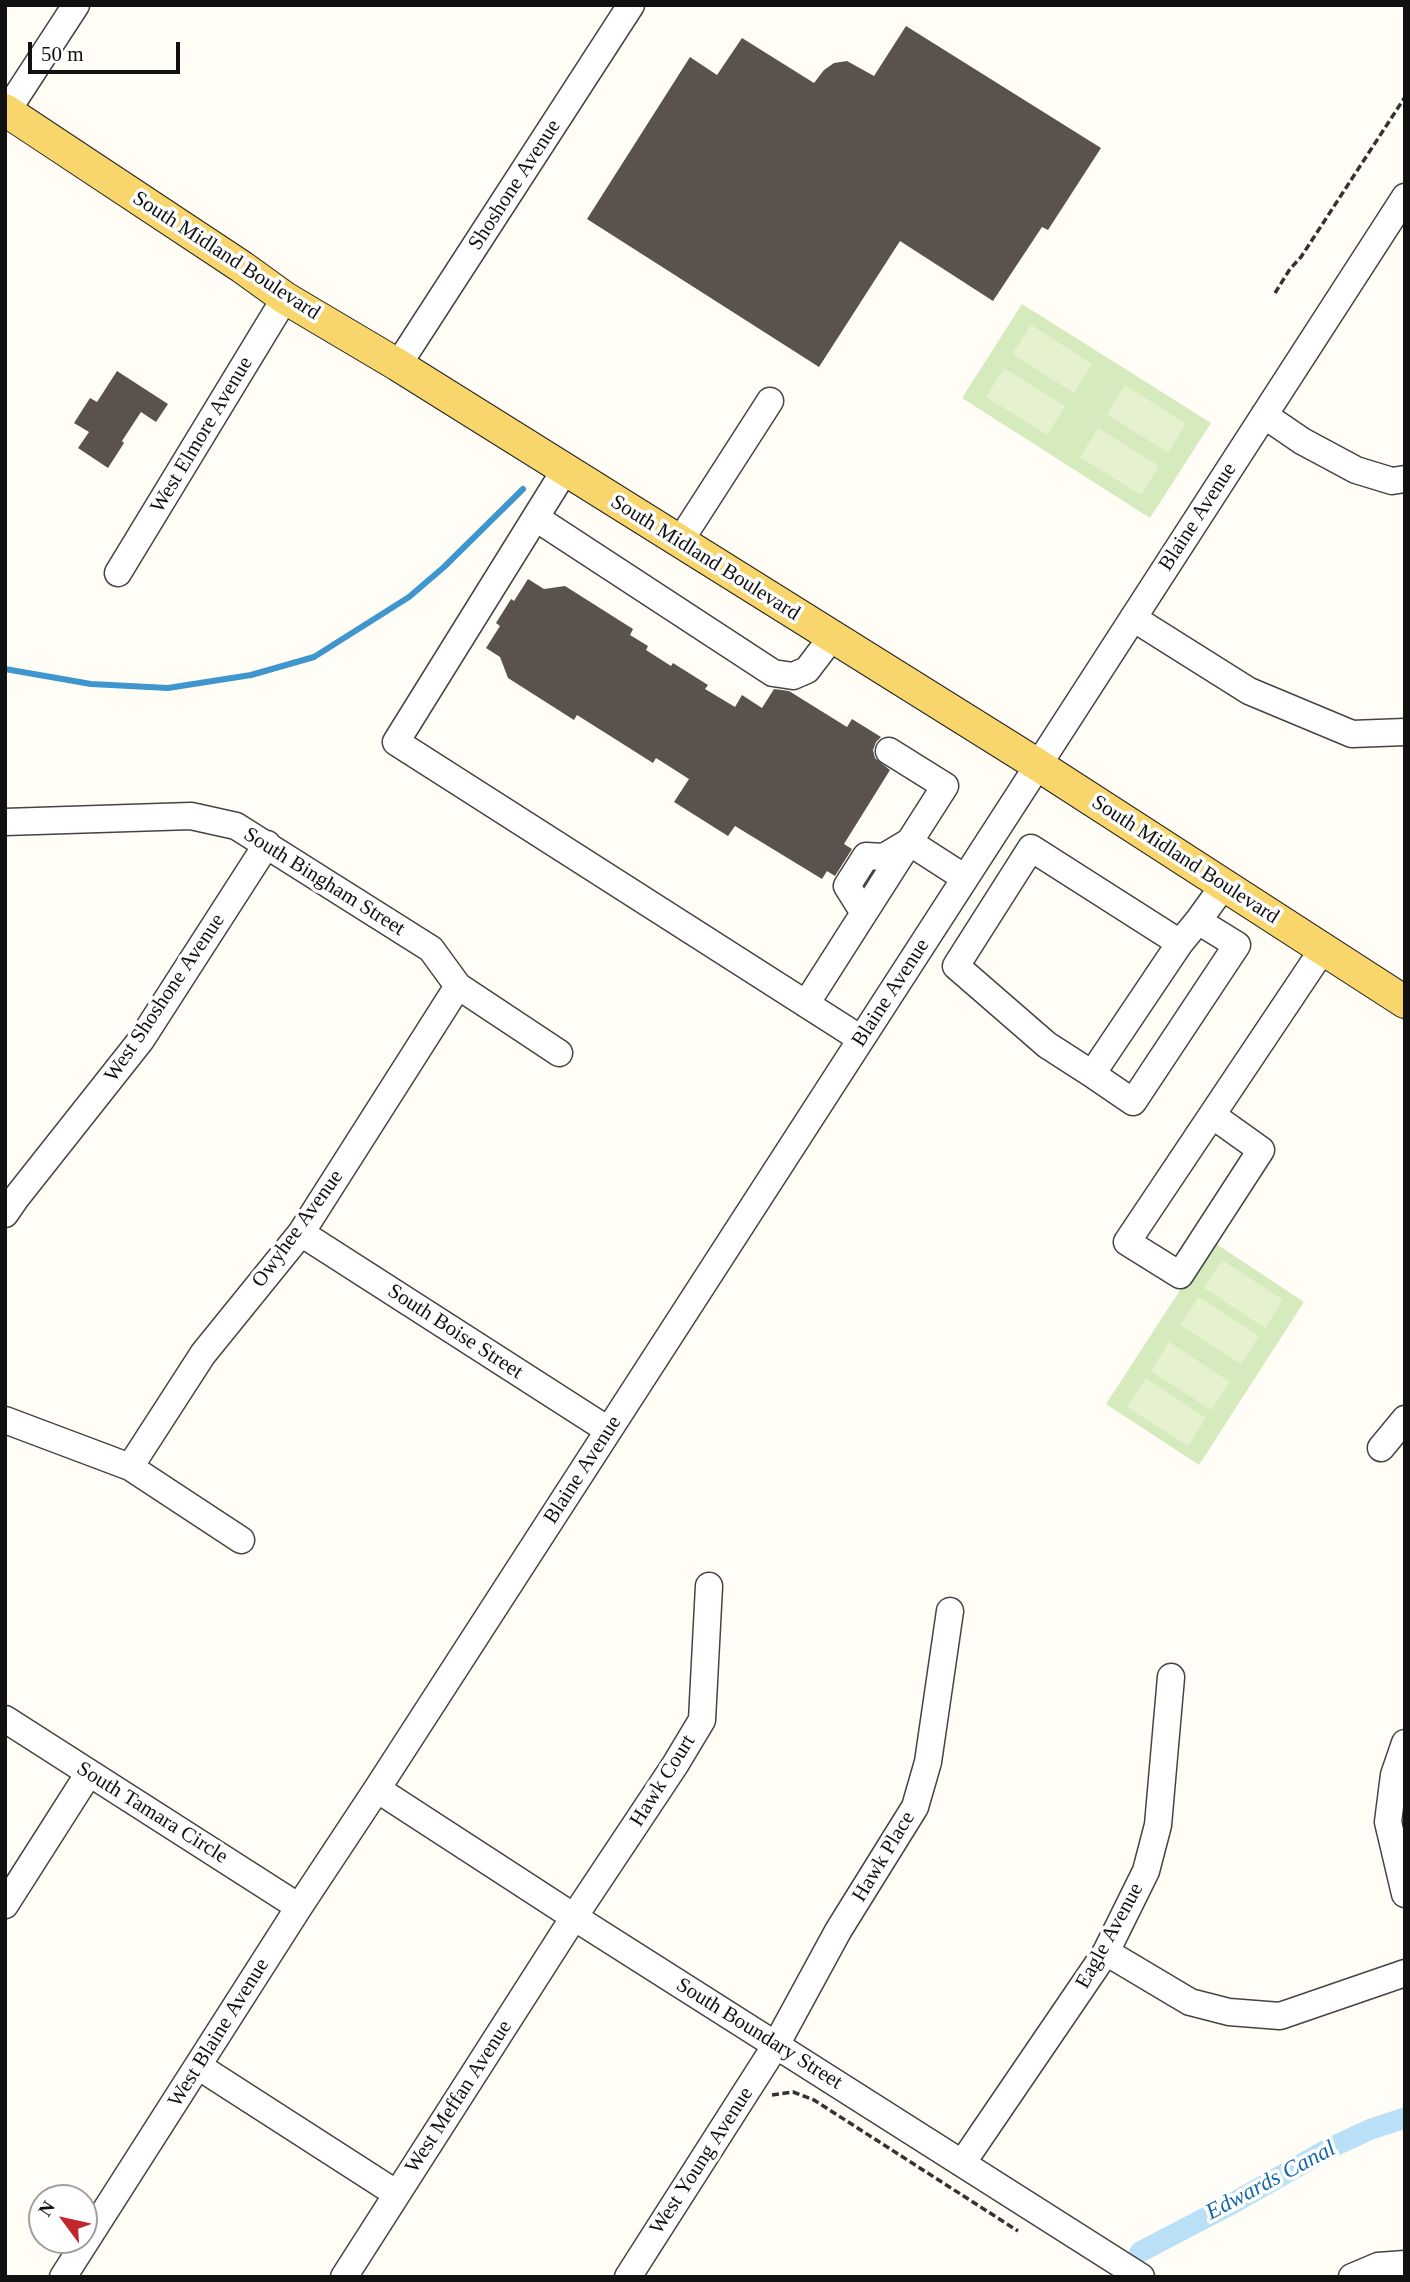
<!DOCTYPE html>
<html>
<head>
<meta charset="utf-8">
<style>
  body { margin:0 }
  #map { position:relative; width:1410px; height:2282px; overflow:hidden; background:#fffdf5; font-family:"Times New Roman",serif }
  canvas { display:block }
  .frame { position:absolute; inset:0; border:7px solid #111; pointer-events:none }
  .north { position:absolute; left:28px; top:2184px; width:70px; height:70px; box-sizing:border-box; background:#fff; border:2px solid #a0a0a0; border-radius:50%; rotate:303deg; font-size:19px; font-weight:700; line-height:28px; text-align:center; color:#111 }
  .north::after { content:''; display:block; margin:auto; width:24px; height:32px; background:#c4262e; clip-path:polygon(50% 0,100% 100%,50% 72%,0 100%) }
  .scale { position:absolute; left:28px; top:42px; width:152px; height:32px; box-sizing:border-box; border:4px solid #111; border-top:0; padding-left:9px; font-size:21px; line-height:24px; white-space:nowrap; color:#111; -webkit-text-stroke:5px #fff; paint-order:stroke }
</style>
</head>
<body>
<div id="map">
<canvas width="1410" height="2282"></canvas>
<div class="frame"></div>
<div class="north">N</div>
<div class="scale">50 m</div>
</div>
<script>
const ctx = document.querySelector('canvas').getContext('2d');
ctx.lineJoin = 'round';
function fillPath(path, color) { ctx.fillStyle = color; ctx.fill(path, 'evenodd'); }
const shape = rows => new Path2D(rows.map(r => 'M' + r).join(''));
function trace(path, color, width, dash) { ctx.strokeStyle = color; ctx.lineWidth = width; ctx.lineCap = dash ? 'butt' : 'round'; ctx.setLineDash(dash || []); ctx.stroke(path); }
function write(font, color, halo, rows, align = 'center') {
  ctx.font = font + ' "Times New Roman",serif'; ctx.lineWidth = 7; ctx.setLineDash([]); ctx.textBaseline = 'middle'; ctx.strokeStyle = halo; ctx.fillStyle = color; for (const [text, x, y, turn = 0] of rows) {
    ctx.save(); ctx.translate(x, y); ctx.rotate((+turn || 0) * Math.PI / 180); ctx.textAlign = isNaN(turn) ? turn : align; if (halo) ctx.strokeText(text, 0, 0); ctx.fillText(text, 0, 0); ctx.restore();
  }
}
const green = shape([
  [1022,304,1211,423,1150,518,962,398],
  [1212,1241,1304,1302,1199,1465,1106,1404]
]);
const pitch = shape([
  [1031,325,1092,364,1074,393,1012,354],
  [1004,368,1065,406,1047,435,986,397],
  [1125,385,1186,424,1168,453,1107,414],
  [1098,428,1159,466,1141,495,1080,457],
  [1222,1260,1283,1300,1265,1328,1204,1288],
  [1199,1297,1259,1336,1241,1364,1180,1325],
  [1169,1342,1230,1382,1211,1410,1151,1371],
  [1146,1378,1206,1418,1188,1446,1127,1407]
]);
const stream = shape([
  [5,669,91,684,168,688,251,675,314,657,409,597,444,567,523,489]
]);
const canal = shape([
  [1140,2252,1228,2206,1330,2148,1371,2129,1405,2118]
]);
const building = shape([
  [906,26,1101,148,1048,230,1042,227,993,301,900,241,819,367,587,219,690,57,717,75,742,38,814,83,824,70,834,63,847,61,874,76],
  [117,371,168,404,156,422,141,412,122,441,124,443,108,468,78,448,89,432,74,423,90,398,97,402],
  [528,579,544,589,565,586,633,629,630,635,648,646,646,650,671,666,673,663,708,685,705,689,735,707,742,695,762,708,774,689,789,691,847,727,852,719,881,737,876,742,873,750,875,758,890,770,844,844,852,849,835,876,827,871,822,879,735,826,728,836,674,802,689,779,656,758,653,763,577,715,574,720,508,678,500,657,486,648,500,626,496,623,511,599,514,601]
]);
const path = shape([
  [1275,293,1290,269,1301,257,1405,97],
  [772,2095,793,2092,814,2100,1018,2231]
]);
const minor = shape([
  [7,111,76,5],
  [398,365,631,5],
  [1264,415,1302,441,1356,470,1392,481,1405,479],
  [565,470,396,742,861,1039],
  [536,518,773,673,793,676,807,670,832,637],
  [680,541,770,401],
  [118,573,285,298],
  [1133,618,1249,691,1352,734,1405,732],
  [5,822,191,816,236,826,431,949,458,986,559,1053],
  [864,913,847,886,866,856,884,857,909,842,965,878],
  [1198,921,1224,885],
  [806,1004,945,786,889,751],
  [1092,1074,1047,1045,956,966,1031,848,1180,943,1092,1074,1133,1102,1237,945,1198,921,1180,943],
  [1212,1115,1261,1150,1180,1275,1127,1242,1323,949],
  [5,1214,16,1198,141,1040,267,844],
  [301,1233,608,1430],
  [5,1420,130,1467,241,1540],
  [1381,1448,1405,1419],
  [130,1467,203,1354,301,1233,458,986],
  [5,1719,299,1907],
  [1405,1743,1394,1775,1388,1822,1405,1894],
  [377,1789,574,1917,1141,2277],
  [5,1905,89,1773],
  [1106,1952,1190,2002,1229,2012,1280,2016,1405,1973],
  [198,2066,397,2194],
  [963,2162,1106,1952,1146,1871,1158,1825,1171,1677],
  [63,2277,299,1907,377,1789,1405,197],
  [344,2277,574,1917,675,1765,702,1720,709,1586],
  [628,2277,776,2045,838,1931,915,1807,928,1762,950,1611],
  [1352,2277,1378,2266,1405,2264]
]);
const major = shape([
  [5,110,242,267,285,298,398,365,1038,765,1405,1002]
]);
const streetNames = [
  ["Shoshone Avenue",515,185,-57],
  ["South Midland Boulevard",226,256,33],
  ["West Elmore Avenue",202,435,-59],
  ["Blaine Avenue",1198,517,-57],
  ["South Midland Boulevard",705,558,32],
  ["South Midland Boulevard",1185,860,33],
  ["South Bingham Street",324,882,32],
  ["Blaine Avenue",891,993,-57],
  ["West Shoshone Avenue",165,998,-56],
  ["Owyhee Avenue",298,1229,-54],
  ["South Boise Street",455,1332,33],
  ["Blaine Avenue",583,1470,-57],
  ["Hawk Court",663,1781,-58],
  ["South Tamara Circle",152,1813,32],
  ["Hawk Place",884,1857,-59],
  ["Eagle Avenue",1110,1936,-61],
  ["West Blaine Avenue",219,2033,-58],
  ["South Boundary Street",759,2034,32],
  ["West Meffan Avenue",459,2097,-57],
  ["West Young Avenue",702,2161,-57]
];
const waterNames = [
  ["Edwards Canal",1271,2181,-28]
];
fillPath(green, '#d5ebbd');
fillPath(pitch, '#e6f2cf');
trace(stream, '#3f96cf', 6);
trace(canal, '#b9e0f7', 21);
fillPath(building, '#5a524d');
trace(minor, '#444', 29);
trace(major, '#222', 34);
trace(path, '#333', 3.5, [7, 3.5]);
trace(minor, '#fff', 26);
trace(major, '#f9d66b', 32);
write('21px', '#111', '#fff', streetNames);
write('italic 23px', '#1768a6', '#fff', waterNames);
</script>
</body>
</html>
